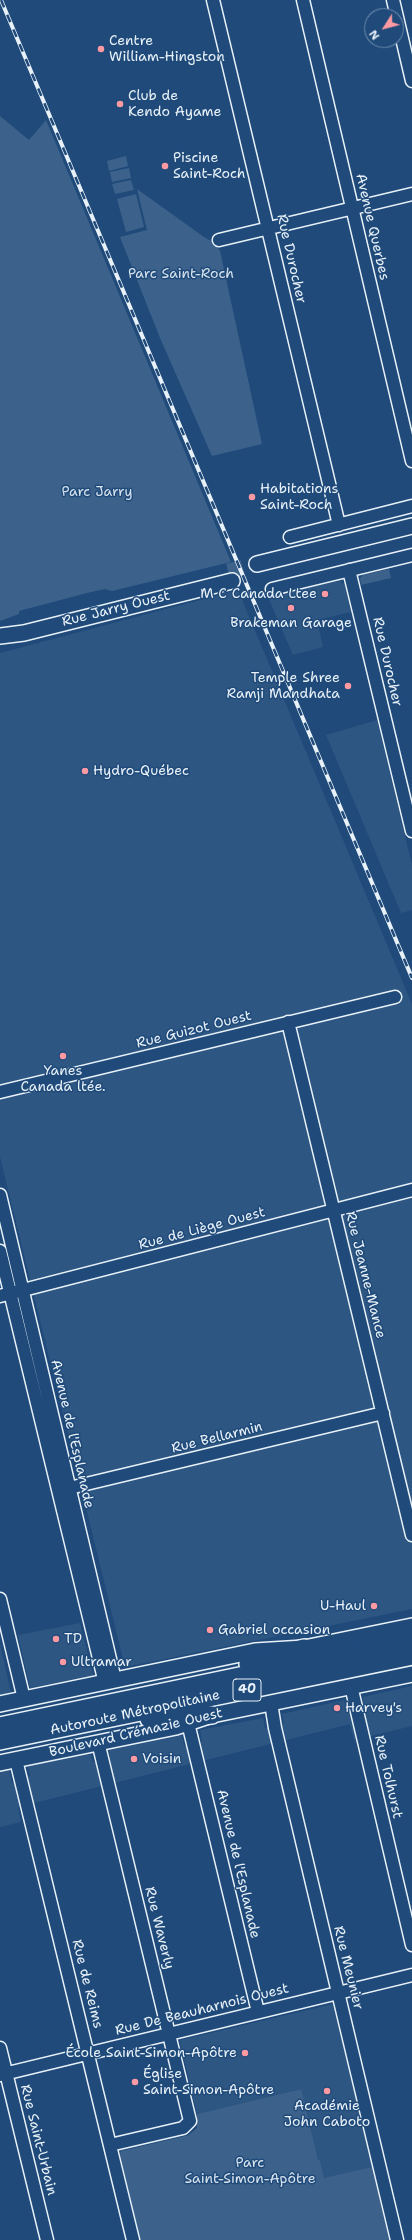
<!DOCTYPE html>
<html>
<head>
<meta charset="utf-8">
<style>
  body { margin:0 }
  #map { position:relative; width:412px; height:2240px; overflow:hidden; background:#1f4a7a; font-family:"Shantell Sans",sans-serif }
  canvas { display:block }
  .north { position:absolute; left:364px; top:8px; width:40px; height:40px; box-sizing:border-box; background:#1f4a7a; border:1px solid #6f8dac; border-radius:50%; rotate:234deg; font-size:11px; font-weight:700; line-height:16px; text-align:center; color:#e8f1f8 }
  .north::after { content:''; display:block; margin:auto; width:14px; height:18px; background:#ff9aa2; clip-path:polygon(50% 0,100% 100%,50% 72%,0 100%) }
</style>
</head>
<body>
<div id="map">
<canvas width="412" height="2240"></canvas>
<div class="north">N</div>
</div>
<script>
const ctx = document.querySelector('canvas').getContext('2d');
ctx.lineJoin = 'round';
function fillPath(path, color) { ctx.fillStyle = color; ctx.fill(path, 'evenodd'); }
const shape = rows => new Path2D(rows.map(r => 'M' + r).join(''));
function trace(path, color, width, dash) { ctx.strokeStyle = color; ctx.lineWidth = width; ctx.lineCap = dash ? 'butt' : 'round'; ctx.setLineDash(dash || []); ctx.stroke(path); }
function write(font, color, halo, rows, align = 'center') {
  ctx.font = font + ' "Shantell Sans",sans-serif'; ctx.lineWidth = 3; ctx.setLineDash([]); ctx.textBaseline = 'middle'; ctx.strokeStyle = halo; ctx.fillStyle = color; for (const [text, x, y, turn = 0] of rows) {
    ctx.save(); ctx.translate(x, y); ctx.rotate((+turn || 0) * Math.PI / 180); ctx.textAlign = isNaN(turn) ? turn : align; if (halo) ctx.strokeText(text, 0, 0); ctx.fillText(text, 0, 0); ctx.restore();
  }
}
const built = shape([
  [340,581,345,585,351,612,317,620,323,647,293,655,267,595],
  [238,590,412,1004,412,1609,125,1667,0,1157,0,653],
  [377,720,412,865,412,910,401,913,326,735],
  [80,1623,93,1675,30,1688,18,1635],
  [0,1643,11,1693,0,1695],
  [412,1686,412,1726,354,1740,350,1724,18,1807,21,1822,0,1827,0,1772,9,1770,12,1783,30,1776,28,1766,90,1753,93,1762,110,1757,109,1750,182,1735,184,1746,202,1742,200,1730,263,1718,265,1728,284,1723,282,1714,344,1700,347,1710,364,1708,363,1697],
  [333,2004,372,2167,324,2179,320,2160,318,2161,300,2089,197,2114,180,2042,181,2040]
]);
const green = shape([
  [0,116,29,140,46,120,231,562,112,591,105,589,87,593,19,611,19,614,0,621],
  [126,156,128,166,109,171,107,161],
  [129,168,131,178,112,182,110,172],
  [131,180,134,190,115,194,112,184],
  [137,189,204,237,215,243,220,251,262,444,212,456,160,338,120,237,147,230],
  [136,194,144,227,126,232,117,199],
  [389,569,391,578,361,585,360,578,363,575],
  [301,2089,318,2160,320,2160,324,2178,372,2167,389,2240,140,2240,120,2154,121,2151,189,2135,197,2128,197,2114]
]);
const majorTunnel = shape([
  [228,571,257,564]
]);
const minor = shape([
  [213,0,339,525],
  [303,0,412,461],
  [393,0,412,81],
  [219,240,412,194],
  [290,537,412,506],
  [349,570,412,831],
  [272,589,412,555],
  [288,1022,412,1535],
  [0,1092,395,997],
  [0,1195,115,1680],
  [0,1251,105,1683],
  [0,1296,412,1190],
  [61,1490,383,1413],
  [0,1599,24,1699],
  [351,1686,412,1945],
  [271,1703,275,1728,397,2240],
  [188,1723,258,2012],
  [98,1742,190,2121,183,2128,110,2145],
  [16,1760,133,2240],
  [0,2048,47,2240],
  [0,2075,412,1975]
]);
const major = shape([
  [257,564,412,526],
  [0,636,24,633,232,581],
  [0,1704,255,1651,304,1648,412,1626],
  [0,1763,176,1727,212,1715,412,1674]
]);
const highway = shape([
  [248,1664,304,1648],
  [149,1719,212,1715],
  [0,1726,412,1640],
  [0,1741,412,1656]
]);
const rail = shape([
  [1,0,412,978]
]);
const markers = [
  [101,49,4,"#ff9aa2"],
  [120,104,4,"#ff9aa2"],
  [165,166,4,"#ff9aa2"],
  [252,497,4,"#ff9aa2"],
  [325,594,4,"#ff9aa2"],
  [291,608,4,"#ff9aa2"],
  [348,686,4,"#ff9aa2"],
  [85,771,4,"#ff9aa2"],
  [63,1056,4,"#ff9aa2"],
  [374,1606,4,"#ff9aa2"],
  [210,1630,4,"#ff9aa2"],
  [56,1639,4,"#ff9aa2"],
  [63,1662,4,"#ff9aa2"],
  [337,1708,4,"#ff9aa2"],
  [134,1759,4,"#ff9aa2"],
  [245,2053,4,"#ff9aa2"],
  [135,2082,4,"#ff9aa2"],
  [327,2091,4,"#ff9aa2"]
];
const shields = [
  [247,1690,28]
];
const shieldNames = [
  ["40",247,1690]
];
const poiNames = [
  ["Centre",109,41],
  ["William-Hingston",109,57],
  ["Club de",128,96],
  ["Kendo Ayame",128,112],
  ["Piscine",173,158],
  ["Saint-Roch",173,174],
  ["Habitations",260,489],
  ["Saint-Roch",260,505],
  ["M C Canada Ltee",317,594,"right"],
  ["Brakeman Garage",291,623,"center"],
  ["Temple Shree",340,678,"right"],
  ["Ramji Mandhata",340,694,"right"],
  ["Hydro-Québec",93,771],
  ["Yanes",63,1071,"center"],
  ["Canada ltée.",63,1087,"center"],
  ["U-Haul",366,1606,"right"],
  ["Gabriel occasion",218,1630],
  ["TD",64,1639],
  ["Ultramar",71,1662],
  ["Harvey's",345,1708],
  ["Voisin",142,1759],
  ["École Saint-Simon-Apôtre",237,2053,"right"],
  ["Église",143,2074],
  ["Saint-Simon-Apôtre",143,2090],
  ["Académie",327,2106,"center"],
  ["John Caboto",327,2122,"center"]
];
const streetNames = [
  ["Avenue Querbes",372,227,77],
  ["Rue Durocher",291,259,77],
  ["Rue Jarry Ouest",116,609,-14],
  ["Rue Durocher",387,662,77],
  ["Rue Guizot Ouest",194,1030,-14],
  ["Rue de Liège Ouest",202,1229,-15],
  ["Rue Jeanne-Mance",365,1275,76],
  ["Avenue de l'Esplanade",72,1434,77],
  ["Rue Bellarmin",217,1438,-14],
  ["Autoroute Métropolitaine",135,1713,-12],
  ["Boulevard Crémazie Ouest",136,1733,-13],
  ["Rue Tolhurst",388,1777,77],
  ["Avenue de l'Esplanade",238,1864,77],
  ["Rue Waverly",159,1928,76],
  ["Rue Meunier",348,1968,76],
  ["Rue de Reims",87,1984,76],
  ["Rue De Beauharnois Ouest",202,2010,-14],
  ["Rue Saint-Urbain",38,2140,76]
];
const parkNames = [
  ["Parc Saint-Roch",181,274],
  ["Parc Jarry",97,492],
  ["Parc",250,2163],
  ["Saint-Simon-Apôtre",250,2179]
];
fillPath(built, '#2e5683');
fillPath(green, '#3c628c');
trace(majorTunnel, '#3d638d', 15, [15, 8]);
trace(minor, '#e8f1f8', 15);
trace(major, '#e8f1f8', 18);
trace(highway, '#e8f1f8', 20);
trace(minor, '#1f4a7a', 12);
trace(major, '#1f4a7a', 15);
trace(highway, '#1f4a7a', 17);
trace(rail, '#e8f1f8', 4);
trace(rail, '#1f4a7a', 2.5, [8]);
for (const [x, y, r, color] of markers) { const dot = new Path2D(); dot.arc(x, y, r, 0, 2 * Math.PI); ctx.fillStyle = color; ctx.fill(dot); trace(dot, '#1f4a7a', 1.5); }
for (const [x, y, w] of shields) { const box = new Path2D(); box.roundRect(x - w / 2, y - 11, w, 22, 3); ctx.fillStyle = '#1f4a7a'; ctx.fill(box); trace(box, '#e8f1f8', 1); }
write('bold 13px', '#e8f1f8', null, shieldNames);
write('14px', '#e8f1f8', '#1f4a7a', poiNames, 'left');
write('14px', '#e8f1f8', '#1f4a7a', streetNames);
write('14px', '#d7e3ed', '#1f4a7a', parkNames);
</script>
</body>
</html>
